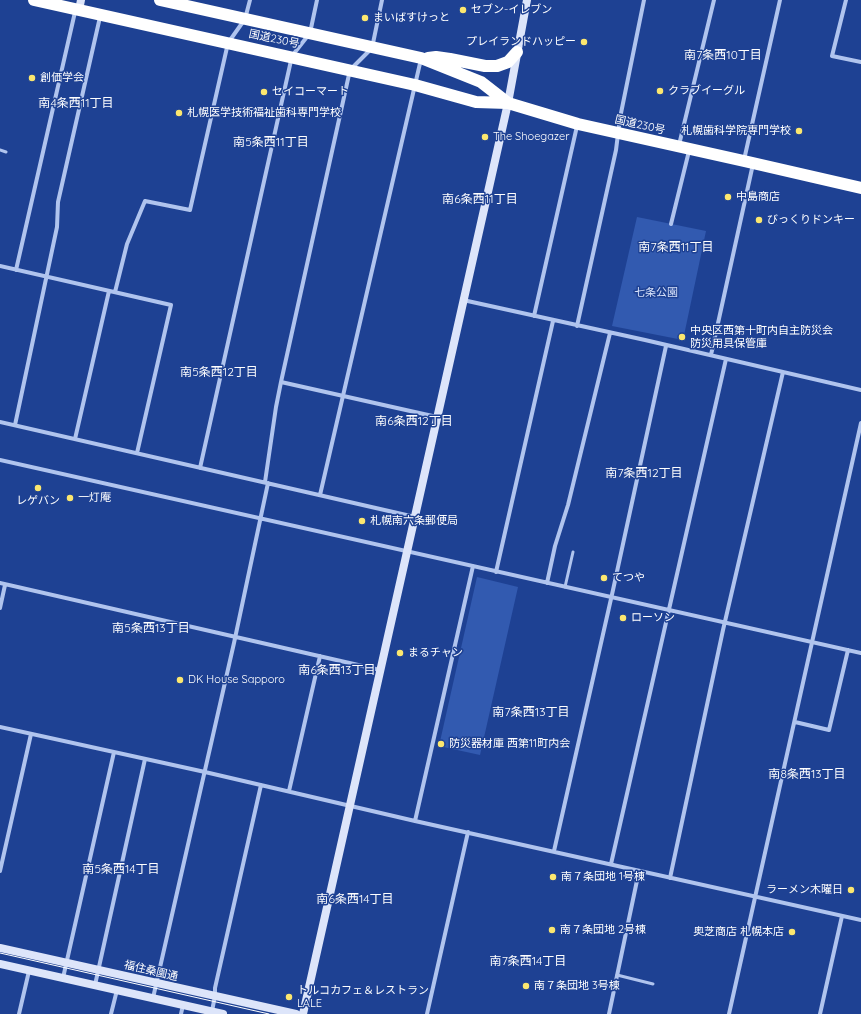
<!DOCTYPE html>
<html>
<head>
<meta charset="utf-8">
<style>
  body { margin:0 }
  canvas { display:block; background:#1e4193 }
</style>
</head>
<body>
<canvas width="861" height="1014"></canvas>
<script>
const ctx = document.querySelector('canvas').getContext('2d');
ctx.lineJoin = 'round';
function fillPath(path, color) { ctx.fillStyle = color; ctx.fill(path, 'evenodd'); }
const shape = rows => new Path2D(rows.map(r => 'M' + r).join(''));
function trace(path, color, width, dash) { ctx.strokeStyle = color; ctx.lineWidth = width; ctx.lineCap = dash ? 'butt' : 'round'; ctx.setLineDash(dash || []); ctx.stroke(path); }
function write(font, color, halo, rows, align = 'center') {
  ctx.font = font + ' Quicksand,"Noto Sans JP",sans-serif'; ctx.lineWidth = 3; ctx.setLineDash([]); ctx.textBaseline = 'middle'; ctx.strokeStyle = halo; ctx.fillStyle = color; for (const [text, x, y, turn = 0] of rows) {
    ctx.save(); ctx.translate(x, y); ctx.rotate((+turn || 0) * Math.PI / 180); ctx.textAlign = isNaN(turn) ? turn : align; if (halo) ctx.strokeText(text, 0, 0); ctx.fillText(text, 0, 0); ctx.restore();
  }
}
const green = shape([
  [637,217,706,231,683,340,612,326],
  [477,577,518,587,480,755,439,746]
]);
const lane = shape([
  [0,150,6,152],
  [565,587,573,552],
  [617,975,653,984]
]);
const street = shape([
  [846,0,832,56,861,62],
  [679,145,714,0],
  [744,160,780,0],
  [671,224,689,151],
  [0,266,171,305,137,453],
  [16,270,75,12],
  [115,292,127,244,145,201,190,210,228,43,245,19,250,0],
  [463,300,645,340,861,390],
  [534,316,577,126],
  [577,326,616,150,620,118,644,0],
  [711,355,753,164],
  [281,382,437,417],
  [0,422,415,517],
  [15,425,57,227,58,202,100,17],
  [75,439,109,291],
  [0,460,861,653],
  [200,468,292,56,310,33,317,0],
  [265,482,276,407,281,382,350,70,372,48,382,0],
  [320,495,421,59],
  [496,572,553,321],
  [0,583,380,670],
  [547,583,555,546,568,505,610,333],
  [0,608,5,585],
  [795,722,829,730,848,650],
  [0,727,205,772,415,821,861,920],
  [289,791,320,656],
  [415,821,473,566],
  [554,851,613,590,666,346],
  [611,864,726,359],
  [0,871,31,734],
  [670,878,723,630,783,372],
  [63,978,114,752],
  [95,985,145,759],
  [153,998,234,643,268,483],
  [212,1011,215,996,215,988,261,785],
  [19,1014,29,971],
  [111,1014,117,990],
  [181,1014,183,1005],
  [427,1014,468,832],
  [609,1014,639,871],
  [729,1014,861,423],
  [820,1014,842,916]
]);
const secondary = shape([
  [79,10,81,0],
  [0,948,296,1014],
  [0,964,223,1014],
  [303,1014,508,103,527,0]
]);
const highway = shape([
  [34,0,415,85,476,102,508,103,578,124,744,161,861,188],
  [160,0,421,58,481,82,508,103],
  [428,58,436,57,450,59,485,66,497,66,508,62,517,52]
]);
const tram = shape([
  [0,953,269,1014]
]);
const markers = [
  [463,10,4,"#fce76f"],
  [365,18,4,"#fce76f"],
  [584,42,4,"#fce76f"],
  [32,78,4,"#fce76f"],
  [660,91,4,"#fce76f"],
  [264,92,4,"#fce76f"],
  [179,113,4,"#fce76f"],
  [799,131,4,"#fce76f"],
  [485,137,4,"#fce76f"],
  [728,197,4,"#fce76f"],
  [759,220,4,"#fce76f"],
  [682,337,4,"#fce76f"],
  [38,488,4,"#fce76f"],
  [70,498,4,"#fce76f"],
  [362,521,4,"#fce76f"],
  [604,578,4,"#fce76f"],
  [623,618,4,"#fce76f"],
  [400,653,4,"#fce76f"],
  [180,680,4,"#fce76f"],
  [441,744,4,"#fce76f"],
  [553,877,4,"#fce76f"],
  [851,890,4,"#fce76f"],
  [552,930,4,"#fce76f"],
  [792,932,4,"#fce76f"],
  [526,986,4,"#fce76f"],
  [289,997,4,"#fce76f"]
];
const poiNames = [
  ["セブン-イレブン",471,10],
  ["まいばすけっと",373,18],
  ["プレイランドハッピー",576,42,"right"],
  ["創価学会",40,78],
  ["クラブイーグル",668,91],
  ["セイコーマート",272,92],
  ["札幌医学技術福祉歯科専門学校",187,113],
  ["札幌歯科学院専門学校",791,131,"right"],
  ["The Shoegazer",493,137],
  ["中島商店",736,197],
  ["びっくりドンキー",767,220],
  ["中央区西第十町内自主防災会",690,331],
  ["防災用具保管庫",690,344],
  ["一灯庵",78,498],
  ["レゲバン",38,501,"center"],
  ["札幌南六条郵便局",370,521],
  ["てつや",612,578],
  ["ローソン",631,618],
  ["まるチャン",408,653],
  ["DK House Sapporo",188,680],
  ["防災器材庫 西第11町内会",449,744],
  ["南７条団地 1号棟",561,877],
  ["ラーメン木曜日",843,890,"right"],
  ["南７条団地 2号棟",560,930],
  ["奥芝商店 札幌本店",784,932,"right"],
  ["南７条団地 3号棟",534,986],
  ["トルコカフェ＆レストラン",297,991],
  ["LALE",297,1004]
];
const streetNames = [
  ["国道230号",274,39,12],
  ["国道230号",640,125,13],
  ["福住桑園通",151,971,13]
];
const parkNames = [
  ["七条公園",656,293]
];
const neighbourhoodNames = [
  ["南7条西10丁目",723,55],
  ["南4条西11丁目",76,103],
  ["南5条西11丁目",271,142],
  ["南6条西11丁目",480,199],
  ["南7条西11丁目",676,247],
  ["南5条西12丁目",219,372],
  ["南6条西12丁目",414,421],
  ["南7条西12丁目",644,473],
  ["南5条西13丁目",151,628],
  ["南6条西13丁目",337,670],
  ["南7条西13丁目",531,712],
  ["南8条西13丁目",807,774],
  ["南5条西14丁目",121,869],
  ["南6条西14丁目",355,899],
  ["南7条西14丁目",528,961]
];
fillPath(green, '#325ab0');
trace(lane, '#b0c4ee', 3);
trace(street, '#b0c4ee', 4);
trace(secondary, '#dde5fa', 8);
trace(highway, '#fff', 12);
trace(tram, '#fff', 1);
for (const [x, y, r, color] of markers) { const dot = new Path2D(); dot.arc(x, y, r, 0, 2 * Math.PI); ctx.fillStyle = color; ctx.fill(dot); trace(dot, '#1e4193', 1.5); }
write('11px', '#fff', '#1e4193', poiNames, 'left');
write('11px', '#fff', '#1e4193', streetNames);
write('11px', '#d6e1fa', '#1e4193', parkNames);
write('12px', '#fff', '#1e4193', neighbourhoodNames);
</script>
</body>
</html>
